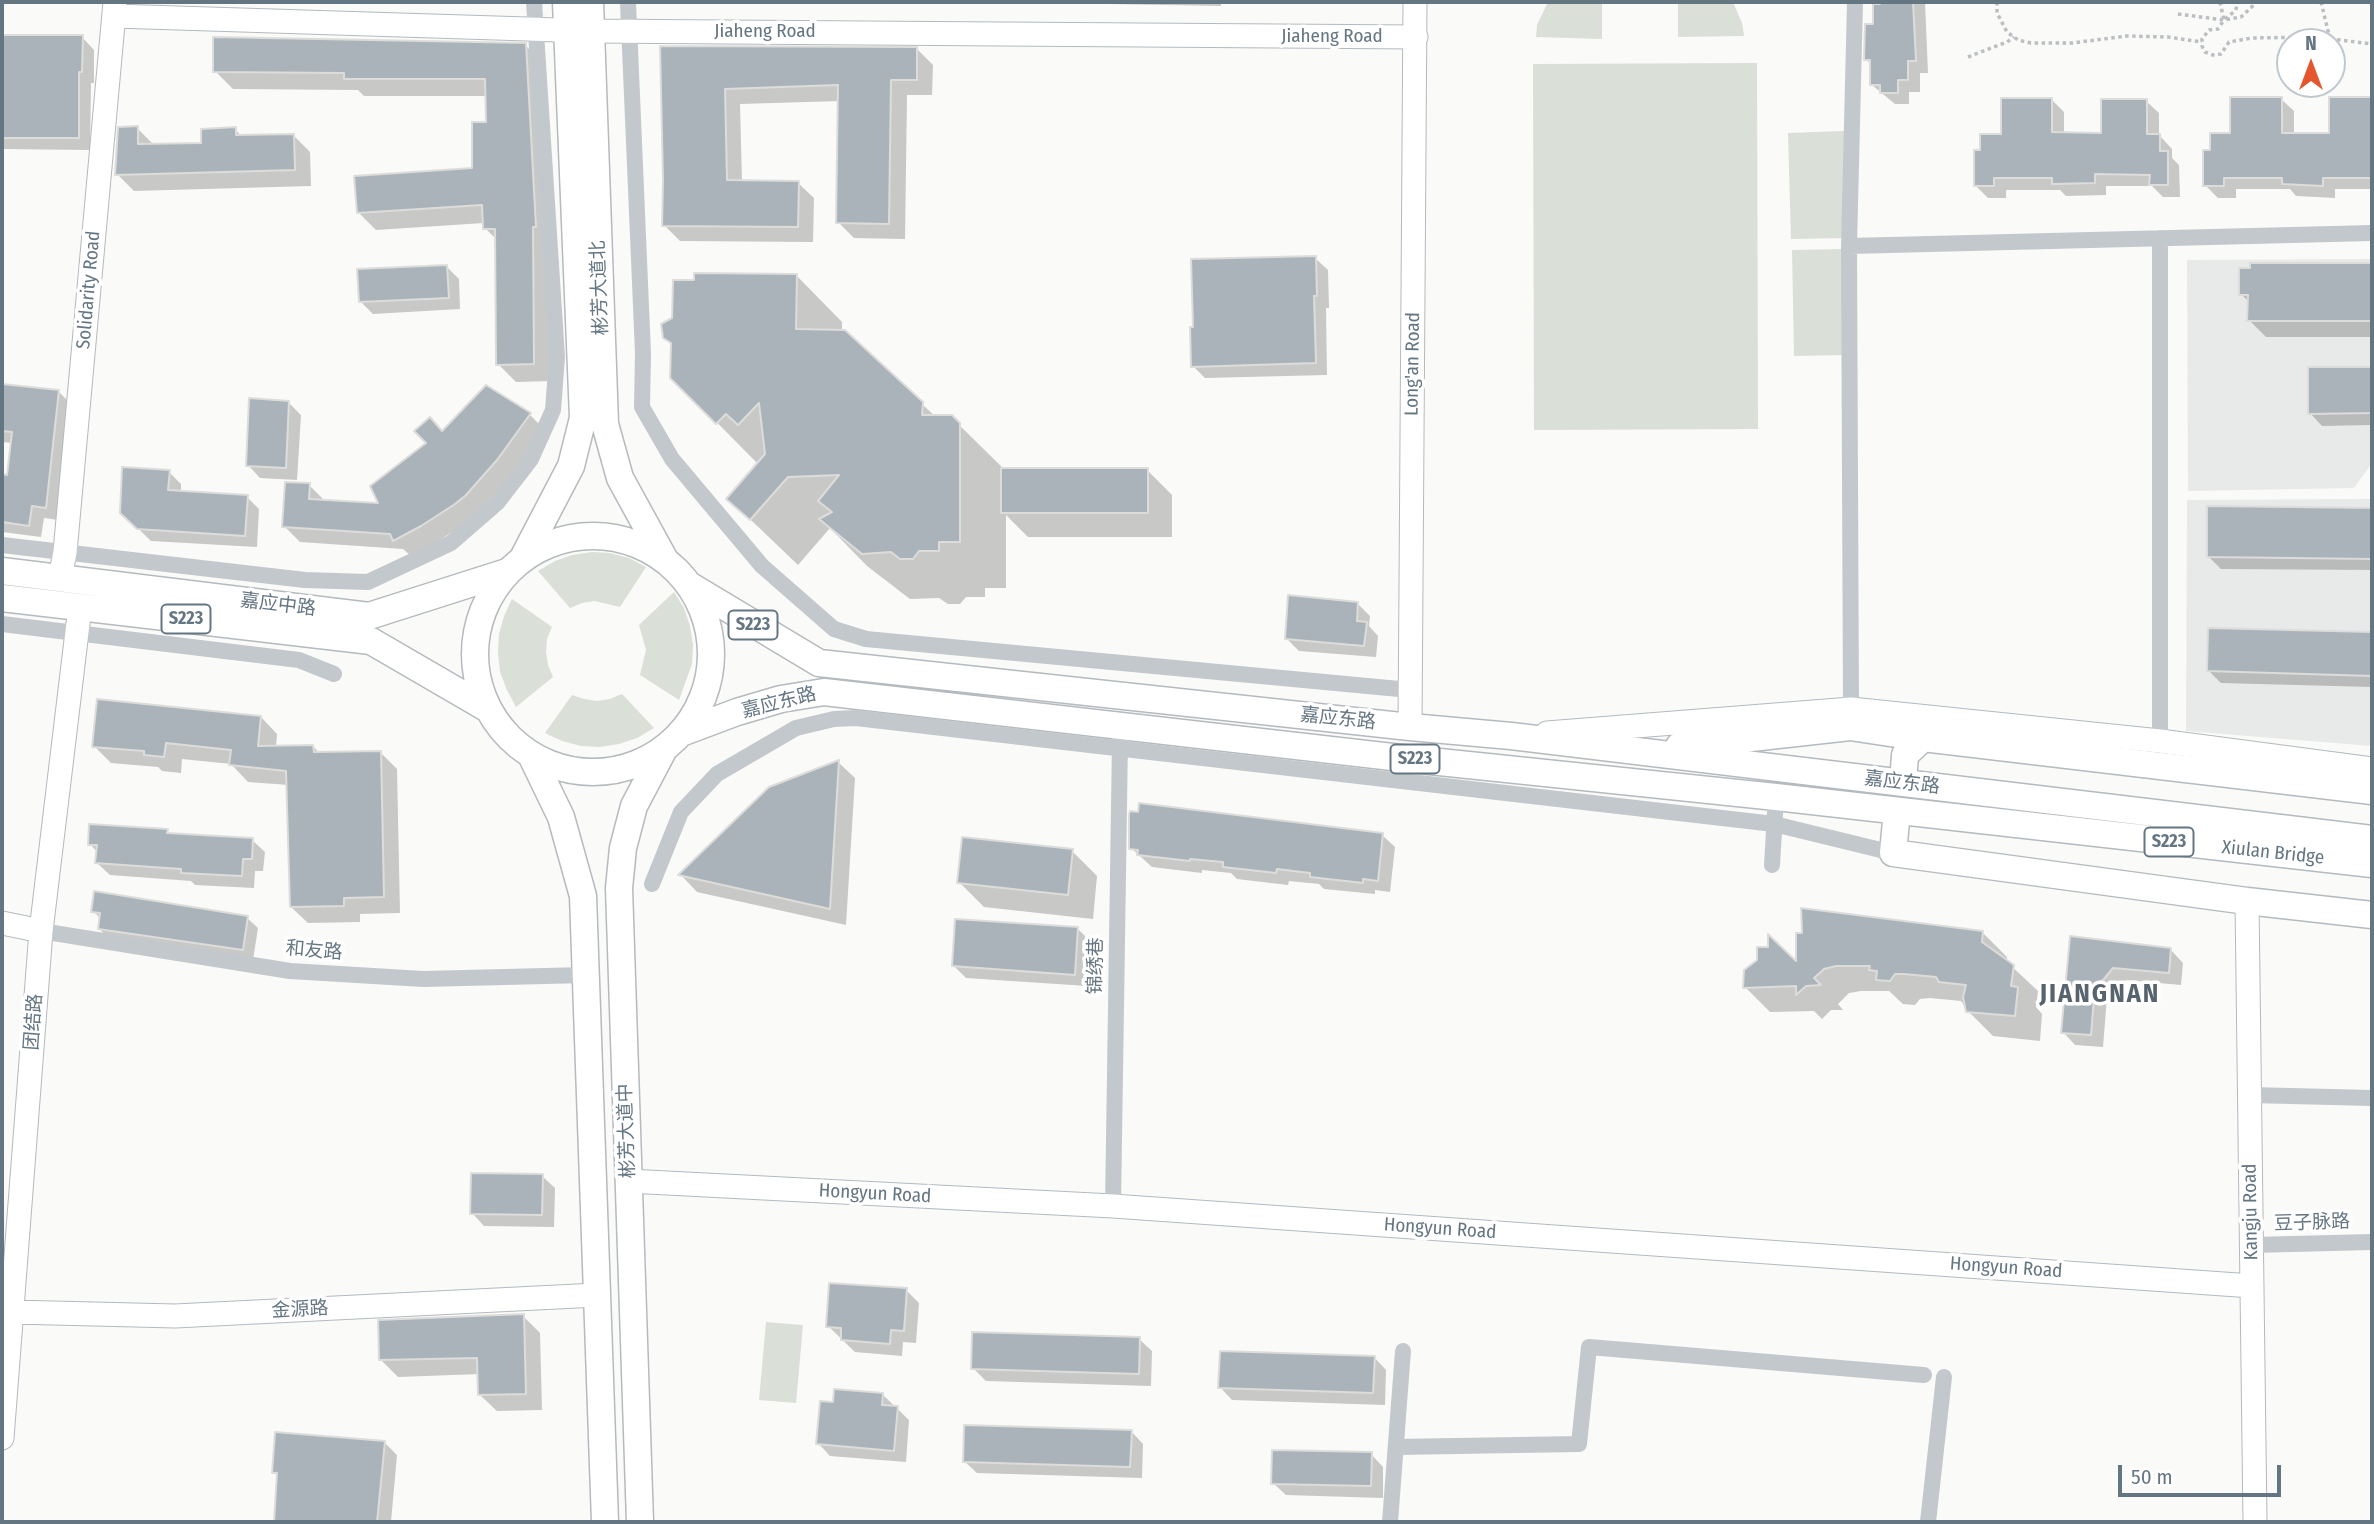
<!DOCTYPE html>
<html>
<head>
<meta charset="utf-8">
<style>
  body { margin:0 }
  #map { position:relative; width:2374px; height:1524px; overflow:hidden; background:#fafaf8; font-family:"Fira Sans Condensed",sans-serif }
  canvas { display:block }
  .frame { position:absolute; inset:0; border:4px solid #657683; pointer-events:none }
  .north { position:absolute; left:2276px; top:28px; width:70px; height:70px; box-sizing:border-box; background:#fff; border:2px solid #c1c8cd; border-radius:50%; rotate:0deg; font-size:19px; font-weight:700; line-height:28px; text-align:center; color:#657683 }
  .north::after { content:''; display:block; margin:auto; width:24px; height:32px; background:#e4572e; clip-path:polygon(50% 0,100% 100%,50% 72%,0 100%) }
  .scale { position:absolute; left:2118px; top:1465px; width:163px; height:32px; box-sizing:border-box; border:4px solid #657683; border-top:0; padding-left:9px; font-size:21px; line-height:24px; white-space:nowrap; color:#657683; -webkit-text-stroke:5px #fff; paint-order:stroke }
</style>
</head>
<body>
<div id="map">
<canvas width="2374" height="1524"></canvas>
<div class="frame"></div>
<div class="north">N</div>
<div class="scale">50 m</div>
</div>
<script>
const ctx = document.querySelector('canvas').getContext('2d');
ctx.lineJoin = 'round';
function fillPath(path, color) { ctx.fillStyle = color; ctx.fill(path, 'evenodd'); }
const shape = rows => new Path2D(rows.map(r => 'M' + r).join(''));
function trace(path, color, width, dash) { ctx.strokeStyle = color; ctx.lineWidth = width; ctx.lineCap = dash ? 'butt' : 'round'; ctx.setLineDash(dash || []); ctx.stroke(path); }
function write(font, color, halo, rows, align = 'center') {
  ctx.font = font + ' "Fira Sans Condensed","Noto Sans SC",sans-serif'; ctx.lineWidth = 7; ctx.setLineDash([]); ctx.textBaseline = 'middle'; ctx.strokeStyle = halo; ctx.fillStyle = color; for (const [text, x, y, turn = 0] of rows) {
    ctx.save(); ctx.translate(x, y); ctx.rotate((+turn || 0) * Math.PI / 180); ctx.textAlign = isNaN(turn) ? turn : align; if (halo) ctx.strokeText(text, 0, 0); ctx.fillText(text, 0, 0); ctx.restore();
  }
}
const built = shape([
  [2372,259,2372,463,2354,488,2188,491,2187,260],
  [2372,499,2372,746,2186,731,2187,500]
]);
const green = shape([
  [1548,2,1602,2,1602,39,1536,37,1537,25],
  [1678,2,1733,2,1742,23,1744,36,1678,37],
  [1757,63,1758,429,1534,430,1533,64],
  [1844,131,1846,238,1791,239,1788,133],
  [1847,249,1849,355,1794,356,1792,250],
  [592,552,610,553,629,558,646,567,620,607,595,601,582,603,570,608,538,571,555,561,572,555],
  [674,592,684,608,690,626,693,645,692,664,679,700,640,675,646,650,639,625],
  [512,599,552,627,547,639,546,652,548,665,553,677,516,707,507,690,500,672,498,653,499,634,504,616],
  [622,694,654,728,637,738,619,744,600,747,581,746,562,741,545,733,572,695,584,699,597,701,610,699],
  [766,1322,803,1325,796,1403,759,1400]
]);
const shadow = shape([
  [994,2,1221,2,1221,6],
  [1223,2,1372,2,1372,4],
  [1874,2,1925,2,1928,73,1920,73,1920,92,1909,92,1909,104,1895,104,1872,85,1872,66,1866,59,1874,26],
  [2,36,82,37,94,50,94,83,91,83,90,150,2,149],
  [525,45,543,63,552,381,516,382,498,364,497,240,485,228,484,223,376,230,358,212,474,170,487,124,487,96,364,96,358,90,233,89,215,71],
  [661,47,917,49,933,65,932,95,907,95,905,239,854,238,838,222,840,101,740,104,742,182,798,183,814,198,813,242,680,241,664,225],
  [2051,99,2064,112,2064,134,2103,135,2146,101,2159,113,2159,135,2172,149,2172,158,2179,165,2180,197,2163,197,2152,186,2106,186,2106,195,2066,196,2060,190,2006,190,2006,198,1988,198,1975,185,1982,152],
  [2281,99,2294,111,2294,135,2331,135,2331,99,2372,99,2372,189,2335,189,2335,198,2296,196,2290,189,2236,189,2236,198,2218,198,2205,185,2211,152],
  [137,128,155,146,203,145,235,129,242,137,293,135,310,152,311,186,134,191,117,174],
  [1315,258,1328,270,1329,308,1326,308,1327,375,1205,378,1193,366],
  [2252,264,2372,265,2372,337,2266,337,2249,320,2249,302,2241,294,2252,270],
  [447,267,459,279,460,309,373,314,360,301],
  [796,275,842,322,842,331,936,417,951,417,1005,470,1147,470,1172,495,1172,537,1028,537,1006,515,1006,588,985,588,985,597,966,597,960,604,948,604,939,598,910,599,867,566,830,528,798,565,728,498,758,464,672,377,673,346,664,337],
  [2309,369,2372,369,2372,425,2322,426,2310,413],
  [2,386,58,391,71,404,58,520,44,518,41,537,2,532,2,476,8,477,12,443,2,442],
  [288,402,301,415,297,480,260,478,248,465],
  [529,414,545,430,512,476,470,520,437,542,410,555,403,549,300,542,284,526,309,485,326,502,380,505,443,433],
  [169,472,181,484,181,493,247,497,259,509,257,547,151,541,121,512],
  [2209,508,2372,510,2372,570,2221,569,2208,556],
  [1357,603,1370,616,1369,626,1378,636,1376,657,1299,651,1286,638],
  [2209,630,2372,634,2372,687,2221,683,2208,670],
  [261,717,277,734,276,747,313,746,320,754,380,752,397,769,400,913,360,914,360,922,308,923,291,907,289,785,248,782,231,764,182,759,181,773,162,771,158,767,111,763,94,746],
  [838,762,855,778,846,925,697,892,681,875],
  [1139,814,1382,835,1395,847,1390,892,1375,890,1375,894,1324,889,1319,884,1289,881,1288,885,1237,879,1231,873,1202,870,1202,873,1152,867,1131,848],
  [167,831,171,835,252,840,265,852,263,871,255,871,254,888,195,885,191,881,110,875,97,863,98,853,90,844],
  [1072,851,1097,876,1093,919,984,907,959,882],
  [93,911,247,918,258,928,253,960,110,939,99,929,101,919],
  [1077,928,1090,941,1087,986,966,978,954,966],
  [1982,932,2007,957,2007,962,2038,991,2036,1007,2042,1014,2040,1041,1993,1036,1968,1011,1961,1001,1930,998,1920,999,1915,1005,1903,1004,1889,991,1861,991,1849,993,1838,1004,1843,1010,1831,1010,1822,1019,1814,1011,1770,1012,1745,987,1798,965],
  [2072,938,2171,950,2183,963,2181,985,2126,980,2117,992,2107,997,2103,1047,2075,1045,2063,1032],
  [542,1176,555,1188,554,1227,484,1226,472,1213],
  [906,1290,919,1303,916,1343,903,1342,902,1356,855,1352,828,1326],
  [523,1316,540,1333,542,1410,497,1411,480,1395,480,1374,398,1377,381,1360],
  [1139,1339,1152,1351,1151,1386,986,1381,973,1368],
  [1374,1357,1386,1370,1385,1405,1232,1400,1220,1387],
  [883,1395,909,1420,906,1462,830,1456,818,1443,835,1404],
  [1131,1431,1143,1444,1142,1478,977,1473,964,1461],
  [384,1442,397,1455,391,1522,276,1522,279,1477,274,1472],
  [1371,1454,1383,1467,1383,1498,1286,1495,1273,1483]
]);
const building = shape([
  [1880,2,1913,2,1916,61,1908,61,1908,80,1898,80,1898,93,1880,93,1880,85,1870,85,1870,60,1864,60,1865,24,1873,24,1873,4,1880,4,1880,2],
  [2,35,83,35,82,72,79,72,79,138,2,138,2,35],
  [213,37,526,43,536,227,533,227,534,364,496,365,495,229,483,229,482,205,357,213,354,176,472,168,472,122,486,122,485,79,344,79,344,73,213,72,213,37],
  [660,46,917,47,917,80,891,80,889,224,836,223,838,85,725,89,727,180,799,181,798,227,662,226,663,180,660,46],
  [2230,97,2282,97,2282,133,2329,133,2329,97,2372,97,2372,178,2323,178,2323,186,2282,184,2282,178,2224,178,2224,186,2203,186,2203,150,2210,150,2210,133,2230,133,2230,97],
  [2001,98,2052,98,2052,132,2101,133,2101,99,2147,99,2147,134,2160,134,2160,151,2168,151,2168,185,2149,185,2150,175,2095,174,2095,183,2052,184,2052,178,1994,178,1994,186,1974,186,1974,150,1980,150,1980,134,2001,134,2001,98],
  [138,126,138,144,201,143,201,129,236,127,236,135,294,134,295,170,115,175,118,127,138,126],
  [1316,256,1317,296,1314,296,1316,363,1191,367,1190,327,1193,327,1191,259,1316,256],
  [2250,263,2372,263,2372,321,2247,321,2248,295,2239,295,2239,268,2250,268,2250,263],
  [447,265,449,298,359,302,357,269,447,265],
  [694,273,797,274,796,329,845,330,923,402,922,415,952,415,960,423,960,542,939,542,939,551,919,551,913,559,900,559,891,552,862,554,819,519,832,512,818,501,839,475,788,477,750,520,726,499,765,454,759,403,738,425,726,414,716,424,670,378,671,343,663,338,661,324,672,318,673,280,694,280,694,273],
  [2308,367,2372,367,2372,413,2308,414,2308,367],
  [2,384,59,390,46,508,32,506,29,526,2,522,2,474,7,475,12,432,2,431,2,384],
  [486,385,531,413,497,460,466,495,455,504,421,526,393,541,390,534,282,527,285,482,310,483,309,499,378,503,370,486,426,443,414,431,430,417,442,431,486,385],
  [249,398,289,401,286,468,246,466,249,398],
  [122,467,170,470,168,490,248,495,245,536,137,529,120,513,122,467],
  [1001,468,1148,468,1148,513,1001,513,1001,468],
  [2207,506,2372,508,2372,559,2207,557,2207,506],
  [1288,595,1358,602,1357,621,1367,622,1364,646,1285,639,1288,595],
  [2208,628,2372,632,2372,676,2207,671,2208,628],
  [97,699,261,716,258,746,313,745,314,752,381,751,384,897,344,898,344,906,290,907,286,771,229,765,231,750,166,743,164,757,144,755,144,751,92,747,97,699],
  [839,760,830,909,678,875,769,787,839,760],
  [1139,803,1383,833,1378,881,1363,879,1363,883,1310,877,1310,873,1277,869,1276,873,1223,867,1223,862,1190,859,1190,861,1137,855,1138,850,1129,849,1129,814,1130,811,1138,812,1139,803],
  [89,824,168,829,167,833,253,838,252,859,243,859,242,876,181,873,181,869,95,863,97,845,88,845,89,824],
  [962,837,1073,849,1068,895,957,883,962,837],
  [94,891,248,916,243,950,98,929,100,913,91,912,94,891],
  [1801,908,1983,931,1982,942,2014,965,2011,986,2018,987,2015,1016,1966,1012,1963,997,1966,985,1939,982,1936,977,1904,974,1895,974,1890,981,1876,980,1877,971,1869,970,1870,966,1836,966,1824,969,1814,978,1821,985,1806,986,1796,995,1796,986,1743,988,1744,970,1757,960,1757,947,1768,947,1768,934,1796,961,1796,933,1802,933,1801,908],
  [955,919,1078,927,1075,975,952,966,955,919],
  [2070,936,2171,948,2169,973,2113,968,2104,979,2095,985,2091,1035,2061,1033,2070,936],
  [471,1173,543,1174,542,1215,470,1214,471,1173],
  [829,1283,907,1288,904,1331,891,1330,890,1344,841,1340,841,1328,826,1327,829,1283],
  [524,1314,526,1394,478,1395,477,1358,379,1360,378,1320,524,1314],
  [972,1332,1140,1337,1139,1374,971,1369,972,1332],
  [1220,1351,1375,1356,1373,1393,1218,1388,1220,1351],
  [834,1389,883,1393,882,1405,898,1406,894,1451,816,1444,820,1401,833,1402,834,1389],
  [964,1425,1132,1430,1130,1467,963,1462,964,1425],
  [275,1432,385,1441,377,1522,274,1522,277,1473,272,1473,275,1432],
  [1272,1450,1372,1452,1371,1486,1271,1484,1272,1450]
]);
const path = shape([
  [1997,2,1997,13,2007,32,2018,40,2031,43,2072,43,2127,36,2168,37,2202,42],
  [2220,2,2224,20,2218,29,2209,30,2202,39,2202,46,2205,52,2213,55,2221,54,2229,42,2252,38,2316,37,2372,44],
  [2321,2,2330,39],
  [2178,14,2224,20,2241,17,2257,2],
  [2225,19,2235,11,2239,2],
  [1968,57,2007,42,2014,37]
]);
const street = shape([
  [628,2,643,353,642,407,672,459,762,566,834,629,866,639,1410,690],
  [2160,238,2160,741],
  [1849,246,2372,233],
  [2,545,305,580,368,582,451,543,497,503,531,459,553,410,557,357,534,2],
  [2,624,299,660,334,674],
  [1851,709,1849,246,1855,2],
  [1772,865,1776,797],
  [652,884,681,812,717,774,796,728,834,719,856,718,1774,824,1893,853],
  [41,931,290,971,423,979,586,975],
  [2250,1095,2372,1098],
  [1113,1206,1120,740],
  [2252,1245,2372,1242],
  [1396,1447,1579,1444,1589,1347,1924,1375],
  [1390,1522,1403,1351],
  [1928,1522,1944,1377]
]);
const secondary = shape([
  [114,16,591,31,1416,37],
  [60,578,65,552,115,2],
  [1410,727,1415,2],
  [1547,733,1851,709,2160,741,2372,769],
  [2247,901,2255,1522],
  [2,923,41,931],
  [628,1181,1113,1206,2252,1286],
  [12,1312,175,1316,597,1295],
  [2,1438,41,931,80,607]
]);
const primary = shape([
  [590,2,605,424,620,478,665,560],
  '475 654a118 118 0 1 1 236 0a118 118 0 1 1-236 0Z',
  [523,558,571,466,583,418,566,2],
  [2,571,369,616,507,572],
  [689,585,819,663,1410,727,1511,736,2372,839],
  [2,598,371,641,488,709],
  [681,733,737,712,781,699,824,692,1401,758,1776,797,2372,864],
  [1679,746,1850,727,1923,738,2372,791],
  [531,755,561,817,583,896,605,1522],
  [1903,783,1905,755,1923,738],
  [1897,811,1893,853,2247,901,2372,915],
  [640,1522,619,888,623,848,634,806,664,749]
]);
const shields = [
  [186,619,49],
  [753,625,49],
  [1415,759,49],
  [2169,842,49]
];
const shieldNames = [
  ["S223",186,619],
  ["S223",753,625],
  ["S223",1415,759],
  ["S223",2169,842]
];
const streetNames = [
  ["Jiaheng Road",765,32],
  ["Jiaheng Road",1332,37],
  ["彬芳大道北",600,288,-92],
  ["Solidarity Road",89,290,-85],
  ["Long'an Road",1413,364,-89],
  ["嘉应中路",278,605,7],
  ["嘉应东路",779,703,-14],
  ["嘉应东路",1338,719,6],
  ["嘉应东路",1902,783,7],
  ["Xiulan Bridge",2273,853,6],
  ["和友路",314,951,5],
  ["锦绣巷",1096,966,-89],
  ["团结路",34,1022,-86],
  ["彬芳大道中",627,1131,-92],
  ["Hongyun Road",875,1194,3],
  ["Kangju Road",2251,1212,-91],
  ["豆子脉路",2312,1223,-2],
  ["Hongyun Road",1440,1229,4],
  ["Hongyun Road",2006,1268,4],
  ["金源路",300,1310,-3]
];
const districtNames = [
  ["JIANGNAN",2100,995]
];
fillPath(built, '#e8e9e9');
fillPath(green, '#dadfd7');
fillPath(shadow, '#0003');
fillPath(building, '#aab3b9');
trace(building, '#dcdcda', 2);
trace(secondary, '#b3babf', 25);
trace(primary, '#b5babe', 29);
trace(path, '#bbbfc2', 3.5, [3.5, 3.5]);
trace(street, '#c3c8cc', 16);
trace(secondary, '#fff', 23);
trace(primary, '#fff', 26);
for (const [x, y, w] of shields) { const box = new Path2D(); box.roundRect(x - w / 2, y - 14.5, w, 29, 5); ctx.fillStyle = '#fff'; ctx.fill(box); trace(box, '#657683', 2); }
write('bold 18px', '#657683', null, shieldNames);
write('19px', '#657683', '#fff', streetNames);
ctx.letterSpacing = '2px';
write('bold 26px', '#57646e', '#fff', districtNames);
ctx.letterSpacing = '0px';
</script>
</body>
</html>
